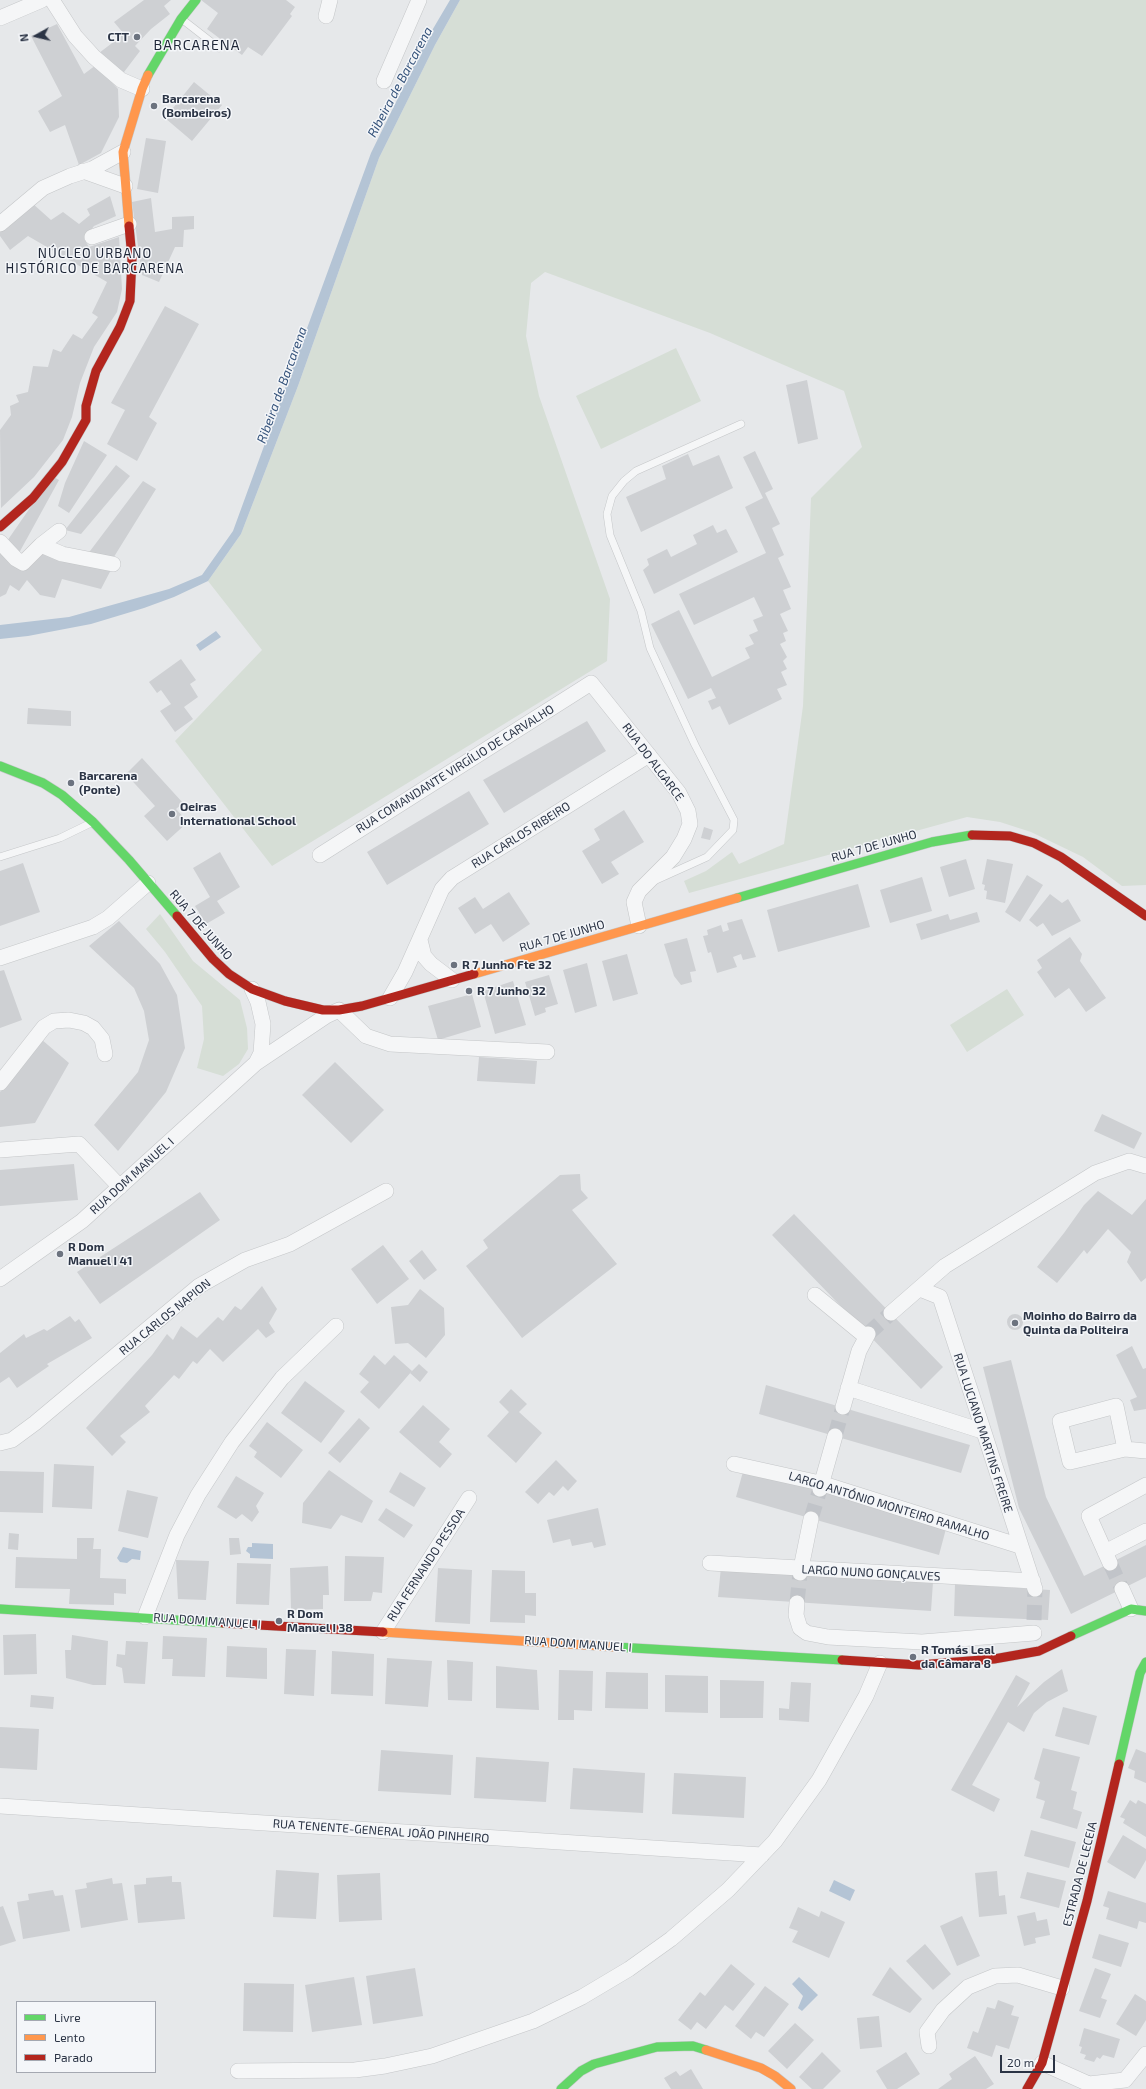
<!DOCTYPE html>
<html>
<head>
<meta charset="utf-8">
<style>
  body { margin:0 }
  #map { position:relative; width:1146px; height:2089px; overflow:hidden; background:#e6e8ea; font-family:"Exo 2",sans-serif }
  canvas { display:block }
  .legend { position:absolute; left:16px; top:2001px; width:140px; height:72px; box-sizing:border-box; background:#f4f6f9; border:1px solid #a4a8b1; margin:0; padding:5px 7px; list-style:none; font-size:12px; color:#2b3445 }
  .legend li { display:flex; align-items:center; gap:8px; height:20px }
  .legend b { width:20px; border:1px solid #a4a8b1 }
  .north { position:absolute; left:16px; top:16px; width:40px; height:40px; -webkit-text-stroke:3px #f4f6f9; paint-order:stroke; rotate:262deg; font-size:11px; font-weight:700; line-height:16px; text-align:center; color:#2b3445 }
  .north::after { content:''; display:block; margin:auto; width:14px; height:18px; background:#2b3445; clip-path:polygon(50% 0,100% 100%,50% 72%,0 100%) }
  .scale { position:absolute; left:1000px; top:2055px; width:55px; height:18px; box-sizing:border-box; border:2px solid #2b3445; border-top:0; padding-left:5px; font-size:12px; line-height:14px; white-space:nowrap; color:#2b3445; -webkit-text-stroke:3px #f4f6f9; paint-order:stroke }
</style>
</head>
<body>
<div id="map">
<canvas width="1146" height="2089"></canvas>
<ul class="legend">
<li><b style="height:5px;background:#63d668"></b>Livre</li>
<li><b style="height:5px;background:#ff974d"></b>Lento</li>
<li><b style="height:5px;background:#b3261e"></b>Parado</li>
</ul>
<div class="north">N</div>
<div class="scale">20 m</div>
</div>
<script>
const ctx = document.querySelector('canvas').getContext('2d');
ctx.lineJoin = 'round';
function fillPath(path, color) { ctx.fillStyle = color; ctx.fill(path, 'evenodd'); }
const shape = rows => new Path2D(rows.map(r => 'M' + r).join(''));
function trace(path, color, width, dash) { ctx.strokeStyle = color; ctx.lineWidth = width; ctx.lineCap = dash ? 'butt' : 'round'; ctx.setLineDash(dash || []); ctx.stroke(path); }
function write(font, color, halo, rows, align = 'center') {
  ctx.font = font + ' "Exo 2",sans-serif'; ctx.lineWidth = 3; ctx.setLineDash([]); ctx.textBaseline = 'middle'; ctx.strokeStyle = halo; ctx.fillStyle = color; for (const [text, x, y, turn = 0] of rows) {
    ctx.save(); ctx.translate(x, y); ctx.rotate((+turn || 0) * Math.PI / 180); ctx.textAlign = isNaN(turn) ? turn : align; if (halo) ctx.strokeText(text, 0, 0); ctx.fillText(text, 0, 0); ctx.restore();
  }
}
const green = shape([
  [460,0,1146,0,1146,885,1122,886,1083,857,1031,832,1000,822,967,817,689,893,684,881,706,871,732,852,739,864,784,844,803,706,811,498,862,447,844,391,710,333,545,272,531,283,526,336,539,396,610,599,607,661,272,866,175,741,262,650,208,581,241,534,298,386,379,158,435,45],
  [676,348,701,401,601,449,576,396],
  [160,914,193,961,240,1000,247,1028,248,1049,239,1064,223,1076,197,1068,204,1039,202,1006,165,952,146,929],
  [1007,989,1024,1015,967,1052,950,1025]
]);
const water = shape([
  [450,0,460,0,435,45,379,158,298,386,241,534,208,581,174,597,144,608,91,624,28,636,0,639,0,625,69,617,169,589,202,575,233,531,371,153,427,39],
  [216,631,221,637,200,651,196,645],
  [252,1543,273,1544,273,1559,250,1558,250,1554,246,1551,248,1547,252,1547],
  [123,1547,141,1551,140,1560,132,1559,127,1563,120,1562,117,1558],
  [834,1880,855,1890,850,1901,829,1891],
  [799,1977,818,1995,802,2011,798,2008,803,1996,792,1984]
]);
const building = shape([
  [144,0,171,0,164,6,170,14,151,29,135,46,140,51,121,76,99,53,124,34,114,22],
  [201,0,286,0,295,7,290,14,292,16,262,56,248,47,242,55,207,29,218,13],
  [57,24,84,74,96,65,118,89,119,117,101,153,79,165,65,125,50,132,38,111,62,96,31,36],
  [194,82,222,105,192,141,165,118],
  [146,138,166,141,158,193,137,189],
  [110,196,116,216,94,226,84,239,89,247,119,237,122,289,117,312,94,347,80,383,72,417,63,440,34,477,1,508,0,430,11,415,10,406,19,402,16,395,28,392,33,366,48,367,53,349,61,352,73,334,82,339,98,317,92,313,107,282,28,236,10,250,0,236,0,231,32,203,51,220,63,212,79,224,90,215,87,209],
  [151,198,155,232,172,229,172,217,194,216,194,229,184,230,183,247,175,247,159,282,142,275,132,202],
  [165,306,199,324,149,417,157,423,137,461,107,444,125,410,111,403],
  [807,380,818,439,798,444,786,385],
  [84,441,107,455,69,513,58,506,65,483],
  [755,451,773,489,765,493,780,524,772,528,784,555,778,558,791,587,783,590,791,609,780,614,788,631,783,633,786,641,780,644,787,657,783,661,787,669,781,672,787,685,777,689,782,699,729,725,720,706,712,710,708,701,716,698,711,688,688,699,651,624,679,610,712,677,750,658,745,648,754,644,749,635,758,631,753,620,763,616,754,597,694,625,679,594,766,553,745,507,763,498,743,457],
  [688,454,693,466,719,455,733,488,641,532,626,497,666,479,662,466],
  [116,465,130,476,81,534,65,530],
  [52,476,59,480,19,553,5,544],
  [143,481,156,489,112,560,87,555],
  [713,525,717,533,726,529,738,552,654,594,643,570,649,565,647,559,667,549,671,557,697,544,693,535],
  [42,547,113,566,101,589,62,579,55,598,40,595,27,580,19,591,10,585,6,594,0,597,0,548,12,563],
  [181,659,196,680,190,684,198,697,184,707,193,719,175,732,160,711,171,704,161,690,157,693,149,682],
  [28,708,71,711,71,726,27,724],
  [587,721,606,751,504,813,483,780],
  [142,758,183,803,176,809,188,822,167,841,144,816,155,806,126,774],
  [469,791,489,824,387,885,367,852],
  [624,810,644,842,611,862,619,874,602,884,582,851,600,840,594,829],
  [704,827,713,830,710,840,701,838],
  [220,852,240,887,217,901,225,913,206,924,195,906,210,897,193,868],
  [966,859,975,889,949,897,940,867],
  [987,859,1013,864,1005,903,986,899,987,891,984,890,985,885,982,884],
  [23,863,40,912,0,926,0,871],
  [1027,875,1043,885,1020,922,1005,912],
  [922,877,932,911,890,923,880,890],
  [858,884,870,927,778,952,767,910],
  [509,892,530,924,503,942,491,924,475,934,458,908,475,897,483,909],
  [1050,894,1062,903,1068,899,1081,921,1052,936,1043,923,1037,927,1029,920],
  [977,912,980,922,921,940,916,924,948,914,950,920],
  [742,919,756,957,743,960,741,954,733,957,737,967,717,973,711,952,708,953,703,936,708,935,707,930,721,925,723,932,729,930,727,923],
  [119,921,160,964,177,995,185,1048,166,1092,118,1151,94,1125,138,1072,149,1040,144,1011,134,988,89,946],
  [1070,937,1082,954,1080,961,1106,998,1086,1012,1069,988,1055,998,1037,972,1042,968,1037,960],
  [687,938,696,971,690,972,692,982,681,985,674,976,664,944],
  [627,954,638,994,613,1001,602,961],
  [587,963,597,1006,575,1013,563,970],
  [4,970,22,1020,0,1028,0,971],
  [549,975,558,1004,545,1008,546,1012,535,1016,525,982],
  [513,981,526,1025,495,1034,483,991],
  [472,994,481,1027,438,1040,428,1006],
  [41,1039,69,1063,35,1123,0,1127,0,1092],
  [479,1057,537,1061,535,1084,477,1081],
  [335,1062,384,1110,351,1143,302,1095],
  [1102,1114,1142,1133,1134,1149,1094,1131],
  [74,1164,78,1200,0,1206,0,1170],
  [580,1174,581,1190,588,1198,572,1210,617,1264,522,1338,466,1266,488,1248,483,1240,560,1175],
  [1098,1191,1132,1215,1146,1199,1146,1278,1141,1282,1127,1262,1131,1252,1108,1229,1087,1254,1084,1250,1057,1283,1037,1267,1064,1233,1084,1205],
  [200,1192,220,1220,100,1304,77,1272],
  [794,1214,943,1367,921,1389,772,1235],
  [383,1245,409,1279,377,1304,351,1269],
  [422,1250,437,1270,424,1280,409,1261],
  [262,1286,277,1309,269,1323,275,1332,266,1338,258,1329,223,1362,210,1349,197,1364,193,1361,179,1379,174,1375,145,1406,150,1412,120,1436,126,1442,112,1456,86,1428,152,1355,167,1334,173,1340,181,1326,197,1338,218,1317,223,1321,235,1306,241,1310],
  [420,1289,444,1308,445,1335,426,1358,408,1343,395,1344,391,1307,408,1305],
  '1007 1322a8 8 0 1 1 16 0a8 8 0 1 1-16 0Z',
  [70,1316,75,1322,79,1319,92,1338,47,1364,49,1366,17,1388,9,1377,0,1383,0,1353,24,1334,26,1338,44,1329,47,1331],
  [1132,1346,1143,1369,1146,1368,1146,1409,1134,1411,1130,1400,1137,1397,1116,1355],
  [374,1355,385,1365,394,1355,412,1371,379,1409,360,1392,369,1382,359,1374],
  [1011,1360,1046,1497,1084,1576,1146,1545,1146,1577,1071,1614,1019,1508,983,1367],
  [419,1364,428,1372,420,1382,410,1373],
  [305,1381,345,1411,321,1443,281,1413],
  [766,1385,970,1445,961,1473,759,1414],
  [511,1389,527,1404,519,1412,542,1433,516,1463,487,1436,509,1412,499,1402],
  [423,1405,450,1429,439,1442,452,1454,440,1468,399,1432],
  [359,1418,370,1428,340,1463,328,1453],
  [267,1422,303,1450,281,1478,254,1457,257,1452,249,1446],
  [556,1460,577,1481,568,1491,563,1486,554,1496,549,1492,538,1504,525,1492],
  [54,1464,94,1466,92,1509,52,1507],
  [744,1468,947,1525,939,1555,736,1497],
  [329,1470,373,1501,362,1523,341,1515,331,1529,302,1523,303,1503],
  [0,1471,44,1472,43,1513,0,1512],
  [400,1472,426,1488,414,1507,389,1492],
  [236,1476,264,1493,256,1506,259,1512,252,1522,242,1514,236,1519,217,1507],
  [127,1490,158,1497,148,1538,118,1531],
  [386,1508,413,1525,404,1538,378,1520],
  [598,1508,606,1545,594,1548,592,1542,572,1546,570,1539,553,1543,547,1520],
  [9,1533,19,1534,18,1550,8,1549],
  [77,1538,94,1538,93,1549,101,1549,100,1578,126,1579,126,1594,114,1593,114,1605,69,1604,70,1589,15,1588,16,1557,77,1559],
  [229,1538,239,1538,241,1554,230,1555],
  [345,1556,384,1557,382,1593,373,1592,371,1601,344,1601],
  [176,1560,209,1561,206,1600,178,1599],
  [237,1563,271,1564,269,1605,236,1604],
  [328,1566,329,1595,323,1595,323,1609,291,1610,290,1568],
  [721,1567,933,1582,931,1611,718,1597],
  [438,1568,472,1570,470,1624,435,1622],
  [492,1570,525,1571,525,1593,536,1593,536,1616,525,1615,525,1623,490,1622],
  [955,1584,1050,1590,1048,1620,954,1616],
  [36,1634,37,1674,4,1675,3,1635],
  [72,1635,108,1641,106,1685,93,1685,66,1678,65,1650,71,1650],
  [163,1636,207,1638,205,1677,172,1676,173,1659,162,1659],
  [126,1641,148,1642,145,1684,124,1683,122,1668,116,1666,117,1654,125,1655],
  [227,1646,267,1648,267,1679,226,1677],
  [286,1649,316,1650,314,1696,284,1694],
  [332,1651,374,1654,373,1696,331,1694],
  [387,1658,432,1661,428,1707,385,1704],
  [447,1660,473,1662,472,1701,448,1700],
  [496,1666,537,1670,539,1710,496,1708],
  [1062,1669,1068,1691,1047,1702,1034,1713,1024,1732,1008,1722,972,1785,1000,1799,994,1812,951,1790,1016,1675,1030,1683,1017,1707,1044,1682],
  [559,1670,593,1671,592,1711,574,1710,574,1720,558,1720],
  [606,1672,648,1673,648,1709,605,1708],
  [665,1675,708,1676,708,1713,665,1712],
  [720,1680,764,1681,763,1718,720,1718],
  [791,1682,811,1683,809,1722,779,1720,779,1708,789,1709],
  [31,1695,54,1697,53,1709,30,1707],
  [1063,1707,1097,1716,1089,1745,1055,1736],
  [0,1727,39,1729,37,1770,0,1768],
  [1043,1748,1080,1757,1071,1790,1077,1792,1073,1809,1082,1812,1077,1829,1040,1818,1045,1801,1036,1798,1040,1782,1034,1779],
  [1136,1749,1146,1753,1146,1783,1134,1778,1135,1771,1128,1768],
  [381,1750,453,1755,451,1795,378,1791],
  [476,1757,549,1762,546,1802,474,1798],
  [573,1768,645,1773,643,1813,570,1809],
  [674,1773,746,1777,744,1818,672,1814],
  [1130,1800,1136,1804,1138,1800,1146,1804,1146,1837,1123,1823,1125,1819,1120,1817],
  [1031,1830,1076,1842,1069,1868,1024,1856],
  [1123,1835,1146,1849,1146,1860,1135,1879,1107,1862],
  [276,1870,319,1873,316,1919,273,1917],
  [997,1871,999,1896,1005,1895,1007,1914,979,1917,975,1873],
  [1027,1872,1066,1881,1059,1908,1020,1898],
  [380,1873,382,1920,339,1922,337,1875],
  [172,1876,172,1882,181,1882,185,1919,138,1923,134,1885,146,1884,146,1878],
  [112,1878,113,1884,122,1883,128,1920,81,1928,75,1890,87,1888,86,1883],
  [53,1890,55,1896,63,1895,70,1931,23,1939,17,1902,29,1900,28,1894],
  [1108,1891,1146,1903,1146,1923,1139,1921,1137,1929,1106,1919,1109,1908,1103,1906],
  [3,1906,16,1941,0,1946,0,1907],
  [798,1907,819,1917,821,1911,845,1922,829,1958,792,1942,798,1931,789,1928],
  [1035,1912,1037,1921,1047,1919,1050,1935,1035,1938,1036,1943,1024,1946,1017,1916],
  [962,1916,980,1956,957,1966,940,1926],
  [1099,1934,1129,1943,1121,1967,1092,1958],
  [925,1944,951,1974,933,1990,906,1961],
  [731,1964,755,1984,733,2011,725,2005,706,2029,697,2022,691,2030,678,2020,700,1992,705,1996],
  [890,1967,922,1999,910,2013,872,1995],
  [415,1968,423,2016,373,2024,366,1976],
  [1095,1968,1111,1974,1101,1998,1107,2000,1100,2018,1079,2011],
  [354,1977,362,2025,312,2032,305,1985],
  [244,1983,294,1984,293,2032,243,2031],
  [765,1986,789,2004,764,2037,756,2032,751,2039,735,2026],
  [1135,1994,1146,2001,1146,2020,1136,2036,1116,2024],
  [998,2000,1014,2006,1011,2015,1019,2017,1009,2049,996,2045,992,2057,967,2048,973,2031,978,2033,987,2007,995,2009],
  [879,2016,882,2047,860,2049,857,2018],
  [795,2023,814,2040,787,2069,768,2051],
  [1084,2028,1120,2039,1114,2058,1103,2055,1100,2059,1097,2057,1094,2062,1084,2059,1086,2055,1080,2053,1082,2047,1079,2046],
  [822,2052,841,2071,823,2089,812,2089,799,2077],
  [906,2052,920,2074,897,2089,887,2089,876,2071],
  [975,2056,994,2084,986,2089,938,2089,952,2079,949,2074],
  [691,2069,703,2089,671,2089,664,2078,676,2071,680,2076]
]);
const streetTunnel = shape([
  [868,1334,891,1313],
  [835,1436,843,1407],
  [811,1519,820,1489],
  [1110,1563,1122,1589],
  [797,1603,800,1573],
  [1034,1620,1035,1589]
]);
const lane = shape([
  [183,20,219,48],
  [0,857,60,838,91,823],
  [656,880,707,857,733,830,734,820,695,745,650,648,641,611,610,535,607,514,612,496,624,481,636,471,741,424]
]);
const street = shape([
  [52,0,75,36,94,57,121,80,142,89],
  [326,16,330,0],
  [0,18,42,0],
  [384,81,419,0],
  [83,171,125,186],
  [0,224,43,188,70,176,92,169,123,152],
  [92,237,129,224],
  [0,542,16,559,23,563,41,545,62,554,113,564],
  [41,545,59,531],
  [320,855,591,683,679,793,688,811,690,824,684,839,673,857,639,891,634,902,639,926],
  [420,940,424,956,431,964,452,980],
  [0,958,93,927,108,918,148,883],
  [252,989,258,1002,263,1024,261,1053,256,1063],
  [390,998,405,972,442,889,452,878,649,755],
  [0,1083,44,1027,54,1021,69,1020,84,1023,93,1028,102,1039,105,1054],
  [0,1150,79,1144,120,1187],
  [0,1279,82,1221,256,1063,326,1016,339,1010,366,1036,390,1044,547,1052],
  [920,1289,940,1297,1035,1589],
  [815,1295,865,1336],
  [891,1313,945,1266,1095,1173,1129,1161,1146,1166],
  [848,1388,982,1431],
  [843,1407,859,1351,868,1334],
  [0,1443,12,1440,35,1423,199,1286,245,1260,290,1244,386,1191],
  [1125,1449,1116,1406,1060,1421,1070,1462,1125,1449,1146,1451],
  [734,1464,820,1483,1020,1546],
  [820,1489,835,1436],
  [1105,1552,1146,1531],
  [710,1563,1033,1581],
  [1110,1563,1089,1516,1146,1485],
  [800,1573,811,1519],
  [1122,1589,1131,1609],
  [797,1603,796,1615,800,1628,807,1633,828,1637,922,1642,1034,1633],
  [145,1617,177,1535,198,1495,232,1442,282,1378,336,1326],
  [383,1632,469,1498],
  [0,1806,762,1855],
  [929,2046,927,2032,943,2010,968,1987,995,1976,1018,1975,1062,1988],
  [1042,2063,1089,2084,1125,2080,1146,2054],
  [238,2071,355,2070,385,2066,432,2056,533,2021,582,1997,629,1969,671,1939,728,1890,775,1841,819,1780,866,1696,880,1663]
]);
const fast = shape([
  [148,75,181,19,196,0],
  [0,766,43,783,62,795,93,822,129,860,177,916],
  [737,898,932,842,972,835],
  [0,1609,223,1623],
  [1071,1636,1131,1609,1146,1611],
  [616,1647,842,1660],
  [1119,1764,1140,1673,1146,1662],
  [561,2089,581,2071,594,2064,657,2047,693,2046,706,2050]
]);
const slow = shape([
  [129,226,123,152,142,89,148,75],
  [474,974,737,898],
  [383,1632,616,1647],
  [706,2050,761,2068,775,2076,791,2089]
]);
const jam = shape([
  [0,527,33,498,62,462,86,420,86,406,96,371,120,327,130,301,132,258,129,226],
  [972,835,1010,836,1034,843,1061,857,1146,916],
  [177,916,213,959,229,974,252,989,285,1001,323,1010,339,1010,362,1006,474,974],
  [223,1623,383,1632],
  [842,1660,919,1665,994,1659,1039,1651,1071,1636],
  [1027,2089,1042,2063,1087,1901,1119,1764]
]);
const markers = [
  [137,37,4,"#6c737f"],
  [154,106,4,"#6c737f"],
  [71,783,4,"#6c737f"],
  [172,814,4,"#6c737f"],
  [454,965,4,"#6c737f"],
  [469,991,4,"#6c737f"],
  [60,1254,4,"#6c737f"],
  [1015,1323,4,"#6c737f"],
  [279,1621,4,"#6c737f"],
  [913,1657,4,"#6c737f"]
];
const poiNames = [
  ["CTT",129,37,"right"],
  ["Barcarena",162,99],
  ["(Bombeiros)",162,113],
  ["Barcarena",79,776],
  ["(Ponte)",79,790],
  ["Oeiras",180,807],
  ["International School",180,821],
  ["R 7 Junho Fte 32",462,965],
  ["R 7 Junho 32",477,991],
  ["R Dom",68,1247],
  ["Manuel I 41",68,1261],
  ["Moinho do Bairro da",1023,1316],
  ["Quinta da Politeira",1023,1330],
  ["R Dom",287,1614],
  ["Manuel I 38",287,1628],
  ["R Tomás Leal",921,1650],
  ["da Câmara 8",921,1664]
];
const streetNames = [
  ["RUA DO ALGARCE",653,762,53],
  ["RUA COMANDANTE VIRGÍLIO DE CARVALHO",455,769,-32],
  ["RUA CARLOS RIBEIRO",521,835,-32],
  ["RUA 7 DE JUNHO",874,846,-16],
  ["RUA 7 DE JUNHO",201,925,49],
  ["RUA 7 DE JUNHO",562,936,-16],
  ["RUA DOM MANUEL I",132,1176,-42],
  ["RUA CARLOS NAPION",165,1317,-39],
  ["RUA LUCIANO MARTINS FREIRE",983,1433,72],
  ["LARGO ANTÓNIO MONTEIRO RAMALHO",889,1506,17],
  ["RUA FERNANDO PESSOA",426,1565,-57],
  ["LARGO NUNO GONÇALVES",871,1573,3],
  ["RUA DOM MANUEL I",207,1621,4],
  ["RUA DOM MANUEL I",578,1644,4],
  ["RUA TENENTE-GENERAL JOÃO PINHEIRO",381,1831,4],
  ["ESTRADA DE LECEIA",1080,1874,-76]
];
const waterNames = [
  ["Ribeira de Barcarena",400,82,-62],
  ["Ribeira de Barcarena",282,385,-70]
];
const neighbourhoodNames = [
  ["NÚCLEO URBANO",95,254],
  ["HISTÓRICO DE BARCARENA",95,269]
];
const quarterNames = [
  ["BARCARENA",197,45]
];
fillPath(green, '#d6ded6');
fillPath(water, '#b4c4d5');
fillPath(building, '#ced0d3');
trace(streetTunnel, '#c1c4c9', 15, [15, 8]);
trace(lane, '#c4c6c8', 8);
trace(street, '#c4c6c8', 16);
trace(fast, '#c4c6c8', 10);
trace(slow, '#c4c6c8', 10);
trace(jam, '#c4c6c8', 10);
trace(lane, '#f5f6f7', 7);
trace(street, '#f5f6f7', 15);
trace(fast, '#63d668', 9);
trace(slow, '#ff974d', 9);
trace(jam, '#b3261e', 9);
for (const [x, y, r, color] of markers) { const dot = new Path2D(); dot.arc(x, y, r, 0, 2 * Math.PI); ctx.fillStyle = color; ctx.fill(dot); trace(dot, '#f4f6f9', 1.5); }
write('bold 12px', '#2b3445', '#f4f6f9', poiNames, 'left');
write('12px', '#2b3445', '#f4f6f9', streetNames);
write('italic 13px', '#34527a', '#f4f6f9', waterNames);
ctx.letterSpacing = '1px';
write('13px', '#1d2536', '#f4f6f9', neighbourhoodNames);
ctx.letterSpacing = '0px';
ctx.letterSpacing = '1px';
write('14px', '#1d2536', '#f4f6f9', quarterNames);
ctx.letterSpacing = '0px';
</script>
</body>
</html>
